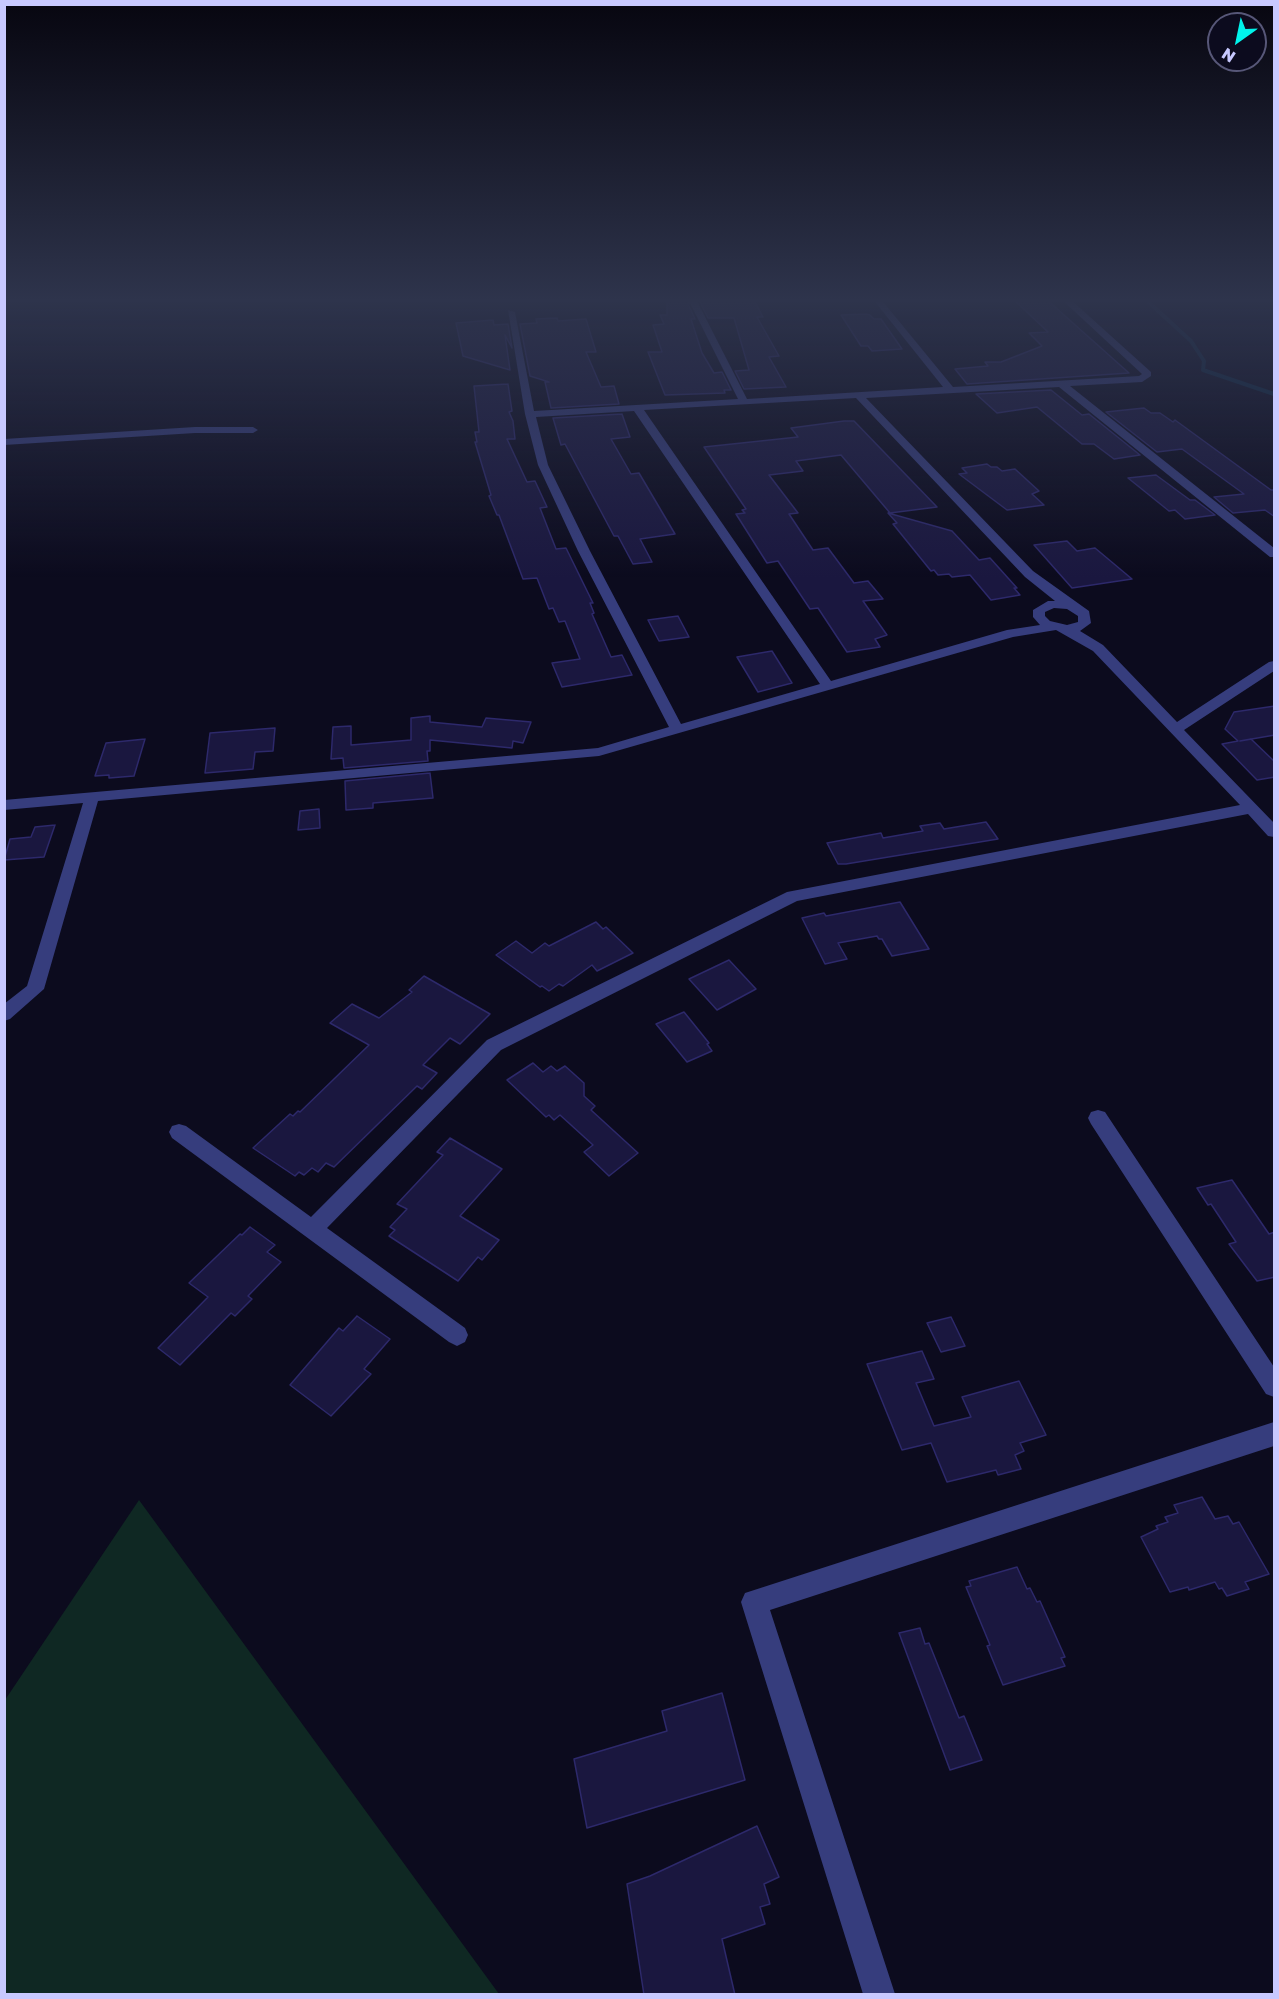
<!DOCTYPE html>
<html>
<head>
<meta charset="utf-8">
<style>
  body { margin:0 }
  #map { position:relative; width:1279px; height:1999px; overflow:hidden; background:#0c0b1e; font-family:"Golos Text",sans-serif }
  canvas { display:block }
  .frame { position:absolute; inset:0; border:6px solid #c8c9ff; pointer-events:none }
  .north { position:absolute; left:1207px; top:12px; width:60px; height:60px; box-sizing:border-box; background:#0c0b1e; border:2px solid #575778; border-radius:50%; rotate:213deg; font-size:16px; font-weight:700; line-height:24px; text-align:center; color:#c8c9ff }
  .north::after { content:''; display:block; margin:auto; width:21px; height:27px; background:#00f3eb; clip-path:polygon(50% 0,100% 100%,50% 72%,0 100%) }
</style>
</head>
<body>
<div id="map">
<canvas width="1279" height="1999"></canvas>
<div class="frame"></div>
<div class="north">N</div>
</div>
<script>
const ctx = document.querySelector('canvas').getContext('2d');
ctx.lineJoin = 'round';
function fillPath(path, color) { ctx.fillStyle = color; ctx.fill(path, 'evenodd'); }
const shape = rows => new Path2D(rows.map(r => 'M' + r).join(''));
function trace(path, color, width, dash) { ctx.strokeStyle = color; ctx.lineWidth = width; ctx.lineCap = dash ? 'butt' : 'round'; ctx.setLineDash(dash || []); ctx.stroke(path); }
const green = shape([
  [139,1500,499,1994,5,1994,5,1700]
]);
const stream = shape([
  [1144,298,1191,341,1204,361,1203,370,1274,394]
]);
const building = shape([
  [667,298,694,298,688,304,695,319,691,319,702,353,714,373,722,372,731,390,724,390,725,393,665,395,648,352,662,352,653,325,664,324,660,315,667,315,667,298],
  [694,298,753,298,763,317,757,317,779,356,769,357,786,387,744,389,735,371,749,370,734,318,708,318,700,302,694,298],
  [1012,298,1045,298,1129,373,967,384,955,369,988,366,985,362,1001,362,1042,346,1029,333,1048,332,1012,298],
  [866,314,870,315,874,319,881,319,902,349,872,351,868,346,861,346,841,315,866,314],
  [557,318,558,321,586,319,596,352,586,352,601,387,614,386,619,404,551,408,545,382,549,382,530,376,520,324,537,323,536,319,557,318],
  [493,320,494,325,508,324,512,348,505,335,510,370,463,356,456,323,493,320],
  [508,384,512,411,509,412,513,421,515,439,507,439,527,482,535,481,547,507,540,508,556,549,566,548,593,603,590,603,594,613,592,614,611,657,622,655,632,675,562,687,552,663,580,659,565,621,559,622,553,608,549,609,537,578,523,579,499,515,497,515,489,496,491,495,475,442,477,442,475,432,479,432,474,386,508,384],
  [1051,390,1082,415,1089,414,1140,455,1114,459,1094,444,1082,444,1037,407,997,413,976,394,1051,390],
  [1144,408,1151,413,1160,413,1173,422,1175,420,1271,490,1275,490,1275,517,1265,510,1233,513,1214,497,1244,494,1182,449,1157,452,1106,412,1144,408],
  [622,414,630,437,611,439,631,474,639,473,675,534,640,539,652,562,633,564,618,536,614,536,565,444,561,445,553,418,622,414],
  [844,421,854,421,937,507,890,513,841,455,796,461,803,471,769,475,798,513,789,514,813,550,828,548,854,583,868,581,883,599,863,601,887,635,875,639,880,647,847,652,818,608,810,609,778,561,767,563,736,514,745,513,742,510,746,509,704,447,798,437,791,428,844,421],
  [987,464,991,467,997,467,1002,471,1015,469,1039,491,1032,494,1044,505,1007,510,959,474,967,473,962,468,987,464],
  [1156,475,1190,500,1195,500,1215,515,1185,519,1175,510,1169,511,1128,478,1156,475],
  [888,513,952,531,979,560,990,558,1017,588,1014,588,1020,595,991,600,970,575,952,577,949,574,938,575,934,570,931,571,893,524,897,523,888,513],
  [1067,541,1077,551,1095,548,1132,579,1072,588,1034,545,1067,541],
  [678,616,689,637,659,641,648,620,678,616],
  [772,651,792,683,758,692,737,657,772,651],
  [1275,706,1275,735,1240,741,1251,739,1275,762,1275,777,1257,780,1222,744,1238,741,1225,729,1234,712,1275,706],
  [430,716,430,722,482,727,486,718,531,722,523,743,513,741,512,748,430,740,430,751,427,751,428,761,344,768,343,758,331,759,333,727,351,726,351,745,411,740,411,718,430,716],
  [275,728,273,751,255,752,253,769,205,773,210,733,275,728],
  [145,739,134,776,109,778,109,775,95,776,106,743,145,739],
  [430,773,433,798,373,803,373,808,346,810,345,781,430,773],
  [319,809,320,828,298,830,300,811,319,809],
  [986,822,998,839,846,864,838,864,827,843,881,833,883,838,923,831,920,826,940,823,944,829,986,822],
  [55,825,44,857,4,860,10,839,31,837,35,827,55,825],
  [900,902,929,949,892,956,882,939,879,939,877,936,838,943,847,959,825,964,802,918,824,913,826,916,900,902],
  [596,922,603,929,606,927,633,953,597,971,592,965,563,986,559,984,549,991,542,986,540,987,496,955,516,941,532,953,545,943,549,946,596,922],
  [729,960,756,989,717,1010,689,979,729,960],
  [424,976,490,1014,460,1044,450,1038,423,1065,437,1073,422,1089,417,1086,334,1167,326,1163,318,1172,312,1168,304,1175,299,1172,295,1176,253,1148,290,1114,293,1116,298,1111,300,1112,369,1045,330,1023,352,1004,379,1018,412,992,409,990,424,976],
  [684,1012,709,1043,707,1044,712,1051,687,1062,656,1024,684,1012],
  [533,1063,543,1072,551,1066,557,1071,565,1066,584,1083,584,1096,595,1106,591,1110,638,1153,609,1176,584,1152,593,1145,560,1115,554,1120,549,1115,546,1117,507,1080,533,1063],
  [450,1138,502,1169,460,1216,499,1240,482,1260,478,1257,458,1281,389,1236,395,1230,390,1227,407,1209,397,1204,443,1155,437,1152,450,1138],
  [1232,1180,1269,1234,1275,1232,1275,1277,1257,1281,1229,1244,1236,1242,1211,1204,1208,1205,1197,1188,1232,1180],
  [250,1227,275,1245,267,1252,281,1262,248,1296,252,1299,235,1316,231,1313,180,1365,158,1348,208,1297,189,1283,240,1234,242,1235,250,1227],
  [357,1316,390,1339,364,1369,371,1374,331,1416,290,1385,339,1328,343,1331,357,1316],
  [951,1317,965,1346,941,1352,927,1323,951,1317],
  [922,1351,934,1379,916,1383,934,1426,971,1417,962,1397,1019,1381,1046,1435,1020,1443,1024,1451,1015,1455,1021,1469,998,1475,996,1470,947,1482,931,1443,902,1450,867,1364,922,1351],
  [1202,1497,1215,1519,1228,1516,1233,1524,1239,1522,1269,1574,1245,1582,1249,1589,1227,1596,1222,1588,1219,1589,1215,1582,1189,1590,1188,1587,1170,1592,1141,1537,1158,1529,1156,1526,1168,1522,1165,1517,1178,1513,1174,1505,1202,1497],
  [1017,1567,1027,1589,1030,1588,1037,1602,1040,1601,1065,1657,1061,1658,1065,1666,1003,1685,987,1646,990,1645,966,1587,971,1586,969,1581,1017,1567],
  [920,1628,925,1644,929,1643,959,1718,964,1716,982,1760,950,1770,899,1633,920,1628],
  [722,1693,745,1780,587,1828,574,1759,667,1731,662,1711,722,1693],
  [757,1826,779,1877,764,1884,770,1904,760,1907,765,1924,722,1939,735,1995,644,1995,627,1884,650,1876,757,1826]
]);
const minor = shape([
  [872,298,880,298,953,387,1139,376,1142,374,1060,298,1069,298,1151,372,1151,376,1142,382,1070,386,1274,548,1274,557,1270,557,1059,387,866,398,1033,571,1089,611,1091,623,1080,631,1103,645,1177,722,1269,662,1274,661,1274,671,1184,730,1274,823,1274,837,1268,836,1248,814,797,901,501,1050,327,1228,465,1328,468,1335,465,1342,457,1346,449,1342,172,1138,169,1132,172,1126,179,1124,186,1126,311,1217,487,1040,787,892,1240,805,1093,651,1056,630,1013,637,599,756,98,801,44,989,10,1019,4,1021,4,1004,27,986,83,803,4,810,4,800,598,748,669,727,578,551,538,465,525,414,508,310,515,312,534,411,738,399,690,303,694,300,698,303,747,399,943,387,872,298],
  [856,398,1025,577,1055,601,1048,601,1033,610,1033,617,1040,625,1007,630,831,681,644,410,856,398],
  [634,411,820,684,681,724,590,551,548,465,536,417,634,411],
  [1054,608,1067,609,1078,616,1078,622,1067,625,1050,621,1045,616,1045,612,1054,608],
  [195,427,253,427,258,430,253,433,195,433,4,445,4,439,195,427],
  [1098,1110,1105,1112,1274,1367,1274,1397,1266,1394,1091,1124,1088,1118,1091,1112,1098,1110],
  [1274,1422,1274,1446,770,1610,895,1994,863,1994,741,1602,745,1593,1274,1422]
]);
fillPath(green, '#0f2823');
trace(stream, '#0b2842', 4);
fillPath(building, '#1a173f');
trace(building, '#2d296b', 1.5);
fillPath(minor, '#363d7d');
const sky = ctx.createLinearGradient(0, 0, 0, 578);
sky.addColorStop(0, '#070610');
sky.addColorStop(0.52, '#2e344c');
sky.addColorStop(1, '#2e344c00');
ctx.fillStyle = sky;
ctx.fillRect(0, 0, 1279, 578);
</script>
</body>
</html>
